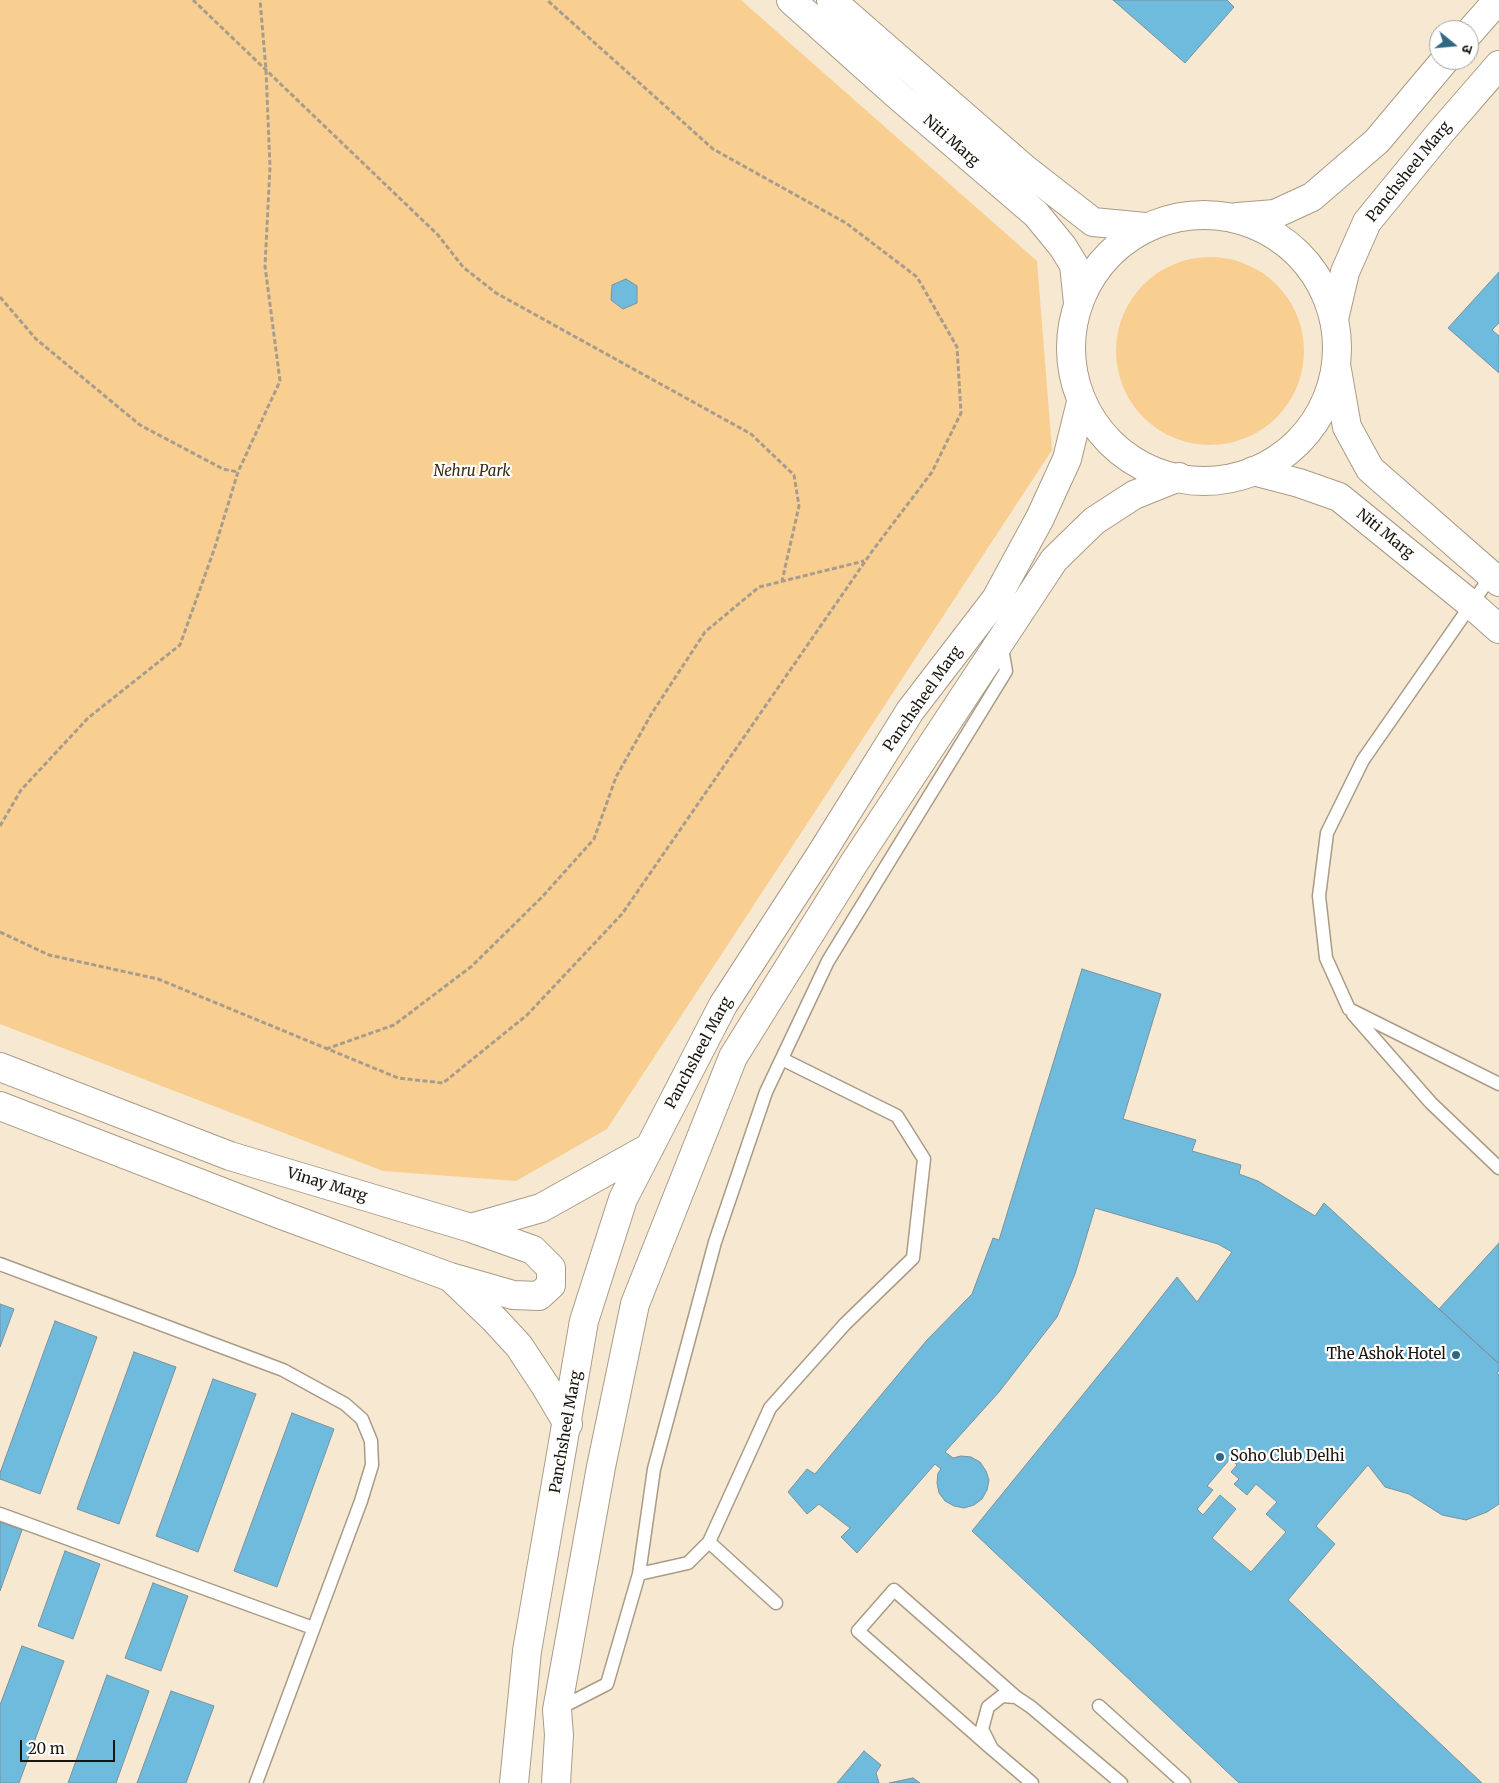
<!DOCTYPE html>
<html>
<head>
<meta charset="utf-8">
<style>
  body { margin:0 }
  #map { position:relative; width:1499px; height:1783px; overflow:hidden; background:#f7e8d2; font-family:Merriweather,"Noto Sans Devanagari",serif }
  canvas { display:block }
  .north { position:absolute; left:1429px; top:20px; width:50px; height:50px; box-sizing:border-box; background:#fff; border:1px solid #a3a19e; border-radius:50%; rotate:107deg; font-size:14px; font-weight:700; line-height:20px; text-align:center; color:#1a150d }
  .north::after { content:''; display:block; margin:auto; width:18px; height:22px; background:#306983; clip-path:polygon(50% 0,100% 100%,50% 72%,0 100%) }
  .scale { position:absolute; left:20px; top:1740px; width:95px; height:22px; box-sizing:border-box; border:2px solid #1a150d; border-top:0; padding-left:6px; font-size:15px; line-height:18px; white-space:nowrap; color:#1a150d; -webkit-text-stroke:4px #fff; paint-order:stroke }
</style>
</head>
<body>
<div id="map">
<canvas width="1499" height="1783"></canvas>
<div class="north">उ</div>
<div class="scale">20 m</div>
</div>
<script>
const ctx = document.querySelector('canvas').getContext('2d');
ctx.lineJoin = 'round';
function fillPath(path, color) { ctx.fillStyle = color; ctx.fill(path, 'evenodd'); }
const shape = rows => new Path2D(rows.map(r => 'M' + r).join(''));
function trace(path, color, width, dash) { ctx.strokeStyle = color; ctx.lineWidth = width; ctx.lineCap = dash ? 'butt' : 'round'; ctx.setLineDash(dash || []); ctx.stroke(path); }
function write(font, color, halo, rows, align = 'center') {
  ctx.font = font + ' Merriweather,serif'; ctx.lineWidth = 4.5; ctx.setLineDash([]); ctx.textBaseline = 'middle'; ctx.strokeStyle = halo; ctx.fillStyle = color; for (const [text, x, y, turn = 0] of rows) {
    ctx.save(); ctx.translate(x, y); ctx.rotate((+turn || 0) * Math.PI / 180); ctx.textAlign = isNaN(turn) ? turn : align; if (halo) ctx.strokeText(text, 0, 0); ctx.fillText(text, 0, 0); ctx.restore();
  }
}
const green = shape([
  [0,0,741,0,1037,261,1052,450,607,1129,516,1181,383,1171,0,1024],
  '1116 351a94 94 0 1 1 188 0a94 94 0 1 1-188 0Z'
]);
const building = shape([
  [1113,0,1227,0,1234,7,1185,63,1113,0],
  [1499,272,1499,323,1492,330,1499,336,1499,373,1448,328,1499,272],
  [626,279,637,286,637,303,623,309,611,300,612,285,626,279],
  [1082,969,1161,994,1123,1119,1196,1140,1192,1151,1241,1165,1239,1174,1258,1181,1315,1216,1324,1203,1499,1364,1499,1371,1497,1373,1499,1375,1499,1504,1487,1512,1466,1520,1442,1515,1409,1494,1385,1487,1368,1465,1316,1526,1335,1544,1288,1600,1482,1783,1239,1783,972,1531,1129,1338,1177,1277,1197,1302,1232,1252,1218,1244,1095,1208,1075,1274,1057,1317,999,1392,945,1452,953,1458,961,1456,971,1457,980,1462,986,1471,989,1480,987,1490,982,1499,974,1505,964,1508,954,1506,945,1501,939,1493,937,1483,938,1473,941,1469,935,1464,857,1553,841,1537,850,1528,819,1504,807,1514,788,1492,807,1469,815,1474,927,1340,972,1294,993,1238,999,1240,1082,969],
  [1230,1459,1237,1465,1231,1472,1239,1479,1234,1484,1247,1495,1256,1484,1277,1502,1266,1514,1286,1532,1251,1572,1212,1538,1236,1509,1220,1495,1203,1515,1197,1509,1213,1490,1207,1486,1230,1459],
  [1499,1243,1499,1364,1439,1309,1499,1243],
  [0,1304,14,1309,0,1347,0,1304],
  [55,1321,97,1337,40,1494,0,1479,0,1473,55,1321],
  [134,1352,176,1367,119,1524,77,1509,134,1352],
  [213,1379,256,1394,198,1552,156,1536,213,1379],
  [292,1413,334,1429,277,1587,234,1571,292,1413],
  [0,1522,22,1530,0,1591,0,1522],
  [65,1551,100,1564,73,1639,38,1626,65,1551],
  [153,1583,188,1596,161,1671,125,1658,153,1583],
  [22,1646,64,1661,19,1783,0,1783,0,1705,22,1646],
  [107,1675,149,1691,116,1783,68,1783,107,1675],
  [171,1691,214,1706,186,1783,137,1783,171,1691],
  [864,1751,881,1765,876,1773,879,1783,837,1783,864,1751],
  [913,1778,920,1783,889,1783,913,1778]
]);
const path = shape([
  [193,0,438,235,463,267,496,293,751,434,794,475,799,506,782,581],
  [0,297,36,339,140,425,223,469,238,472],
  [0,826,21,790,88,718,180,645,215,547,238,472,280,381,265,266,270,167,266,70,260,0],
  [0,932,49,955,158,979,398,1078,443,1083,527,1015,622,914,873,550,932,472,961,413,957,347,917,277,846,223,713,149,547,0],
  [326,1049,394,1025,472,966,543,896,594,839,616,777,652,713,705,632,759,587,864,561]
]);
const lane = shape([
  [1491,576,1363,760,1327,833,1319,896,1326,958,1349,1009,1499,1084],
  [1353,1014,1431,1103,1499,1168],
  [0,1264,283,1370,345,1404,362,1419,371,1441,372,1465,361,1501,256,1783],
  [0,1514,313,1628],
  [709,1542,776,1603],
  [639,1574,688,1563,709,1542,770,1408,845,1324,913,1258,924,1159,897,1116,782,1059],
  [1099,1706,1184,1783],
  [558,1709,607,1684,639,1574,654,1469,715,1242,766,1092,828,961,1006,671,1001,643],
  [992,1749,858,1631,894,1590,1016,1697],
  [1032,1783,992,1749,982,1729,988,1707,1002,1696,1016,1697,1031,1707,1121,1783]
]);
const secondary = shape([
  [791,0,896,94,1036,214,1063,247,1074,265,1078,303],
  [831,0,1025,169,1093,222,1145,227],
  [1469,33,1498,0],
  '1071 348a133 133 0 1 1 266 0a133 133 0 1 1-266 0Z',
  [1237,217,1275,214,1312,197,1377,141,1445,60],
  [1334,319,1345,272,1367,222,1440,133,1499,65],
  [1337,370,1347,427,1370,469,1499,582],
  [1253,471,1299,483,1339,497,1472,605,1499,629],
  [0,1067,230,1156,471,1228,533,1250,551,1268,551,1285,539,1296,513,1295,450,1277],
  [0,1106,279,1214,450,1277,495,1320,519,1346,546,1387,568,1424],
  [471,1228,541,1208,650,1147],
  [514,1783,527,1651,584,1321,623,1199,723,1005,821,854,910,711,996,599,1040,518,1067,459,1081,402],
  [556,1783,559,1735,557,1710,601,1467,635,1304,733,1057,854,863,1054,560,1094,521,1134,495,1179,477]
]);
const markers = [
  [1456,1355,5,"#306983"],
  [1220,1457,5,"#306983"]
];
const streetNames = [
  ["Niti Marg",951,141,41],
  ["Panchsheel Marg",1409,172,-51],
  ["Niti Marg",1385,534,39],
  ["Panchsheel Marg",923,699,-55],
  ["Panchsheel Marg",699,1053,-62],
  ["Vinay Marg",327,1185,17],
  ["Panchsheel Marg",566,1432,-80]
];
const parkNames = [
  ["Nehru Park",472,472]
];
const poiNames = [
  ["The Ashok Hotel",1446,1355],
  ["Soho Club Delhi",1230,1457,"left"]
];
fillPath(green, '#f8cf91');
fillPath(building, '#6fbbde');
trace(building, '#79929e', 1);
trace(lane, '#a99b86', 15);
trace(secondary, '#a99b86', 30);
trace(path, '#a89d8c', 3, [5, 2.5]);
trace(lane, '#fff', 12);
trace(secondary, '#fff', 28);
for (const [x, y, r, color] of markers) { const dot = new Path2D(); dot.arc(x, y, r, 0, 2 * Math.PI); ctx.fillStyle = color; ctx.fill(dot); trace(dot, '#fff', 2); }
write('15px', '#1a150d', '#fff', streetNames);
write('italic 15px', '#39290d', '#fff', parkNames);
write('15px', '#1a150d', '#fff', poiNames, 'right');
</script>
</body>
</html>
